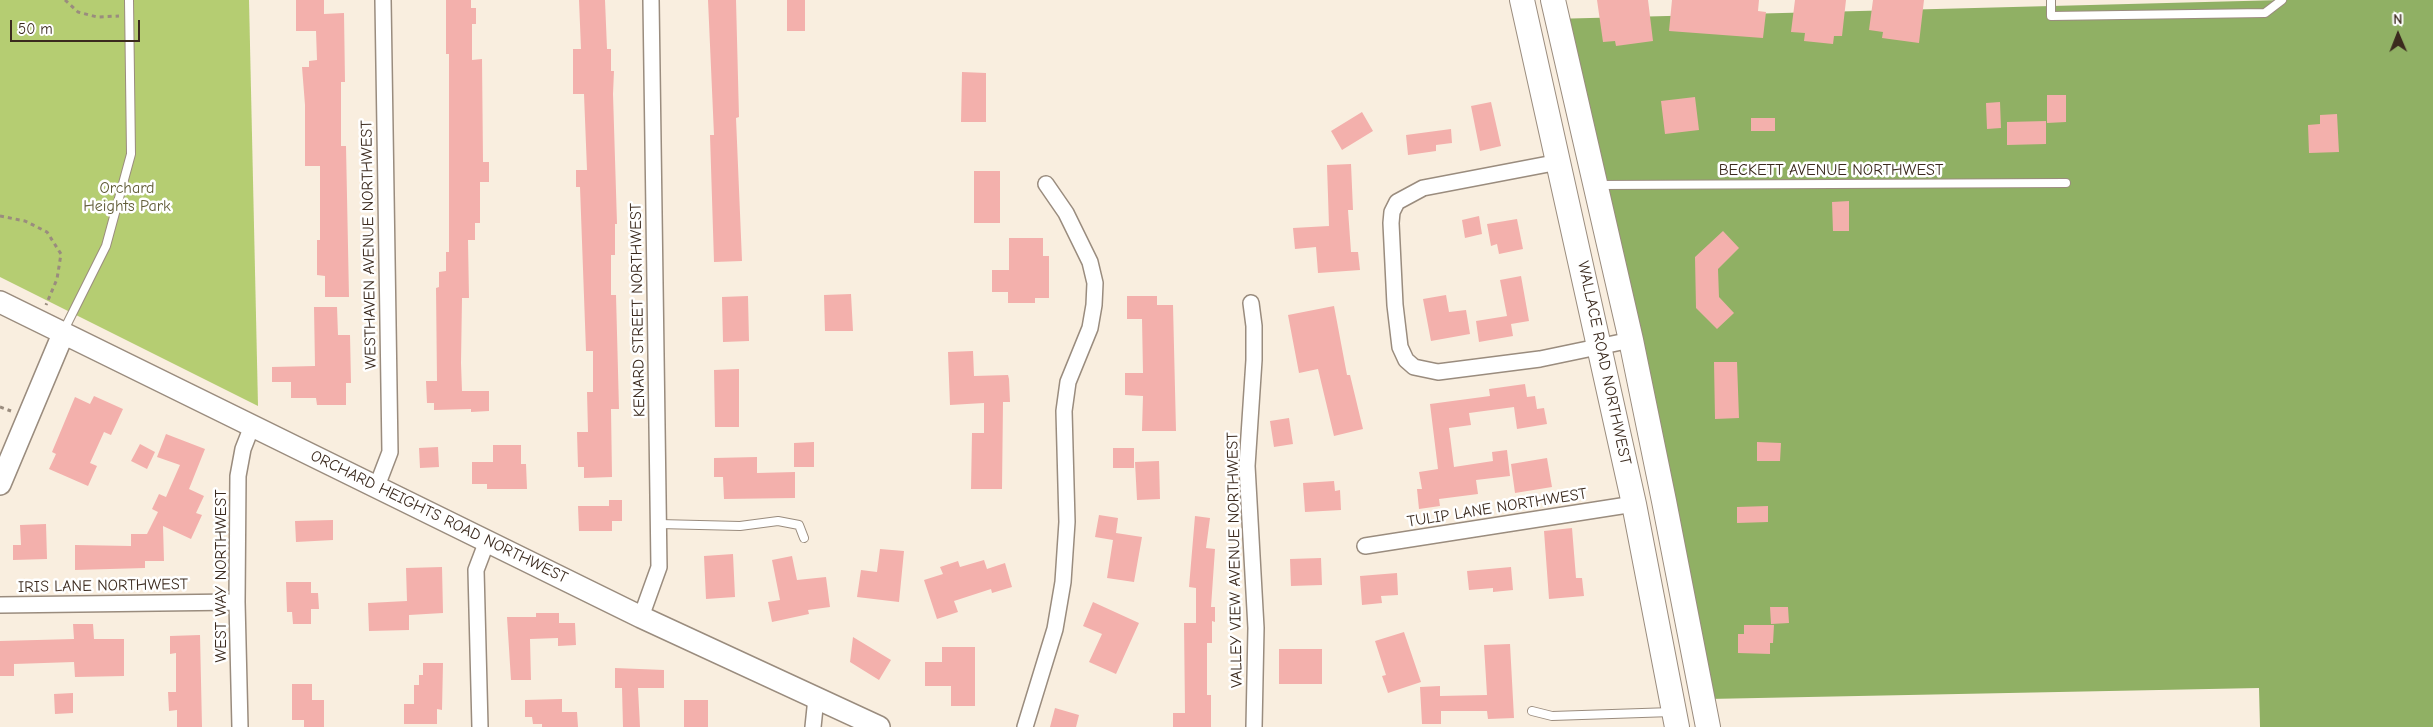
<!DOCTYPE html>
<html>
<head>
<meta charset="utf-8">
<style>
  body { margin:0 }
  #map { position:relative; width:2433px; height:727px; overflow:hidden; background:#f9eedf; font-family:"Comic Neue",sans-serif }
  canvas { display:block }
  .north { position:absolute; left:2373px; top:10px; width:50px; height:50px; -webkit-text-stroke:4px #fff; paint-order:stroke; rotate:359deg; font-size:14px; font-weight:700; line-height:20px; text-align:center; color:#3b2a1e }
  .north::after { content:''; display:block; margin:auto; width:18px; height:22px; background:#3b2a1e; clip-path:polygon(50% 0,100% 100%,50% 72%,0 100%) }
  .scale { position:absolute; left:10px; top:20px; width:130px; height:22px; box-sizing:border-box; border:2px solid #3b2a1e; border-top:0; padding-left:6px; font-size:15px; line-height:18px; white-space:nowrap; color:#3b2a1e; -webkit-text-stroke:4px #fff; paint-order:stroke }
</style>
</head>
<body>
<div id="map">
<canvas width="2433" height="727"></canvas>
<div class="north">N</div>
<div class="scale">50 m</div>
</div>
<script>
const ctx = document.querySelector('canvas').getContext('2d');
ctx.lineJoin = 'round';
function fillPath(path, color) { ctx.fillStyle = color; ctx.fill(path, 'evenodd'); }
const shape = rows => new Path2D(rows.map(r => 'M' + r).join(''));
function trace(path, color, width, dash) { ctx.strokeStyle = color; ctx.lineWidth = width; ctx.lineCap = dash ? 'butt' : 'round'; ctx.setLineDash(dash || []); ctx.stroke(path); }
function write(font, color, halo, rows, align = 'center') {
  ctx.font = font + ' "Comic Neue",sans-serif'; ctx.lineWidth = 5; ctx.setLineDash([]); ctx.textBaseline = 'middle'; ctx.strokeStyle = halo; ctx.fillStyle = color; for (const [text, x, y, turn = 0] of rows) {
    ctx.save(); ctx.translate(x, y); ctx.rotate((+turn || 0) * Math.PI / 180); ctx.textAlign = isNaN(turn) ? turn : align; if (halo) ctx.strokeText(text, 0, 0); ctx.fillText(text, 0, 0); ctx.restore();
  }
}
const green = shape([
  [0,0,249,0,258,406,0,277]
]);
const forest = shape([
  [2282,0,2433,0,2433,727,2260,727,2259,688,1708,699,1552,19]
]);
const building = shape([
  [296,0,324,0,324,14,344,13,345,82,341,82,341,146,346,146,349,297,325,297,325,276,317,275,317,240,320,240,320,166,305,166,305,105,302,67,309,67,309,61,317,60,316,31,296,31],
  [446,0,471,0,471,8,476,8,476,24,472,24,472,60,482,59,483,162,489,162,489,182,480,182,480,223,475,223,475,240,468,240,469,298,462,298,461,363,462,391,489,391,489,411,471,412,471,409,434,410,434,403,427,403,426,381,437,381,436,288,439,287,439,272,446,271,446,252,449,252,449,54,446,54],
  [579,0,605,0,607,49,611,49,611,71,614,71,613,94,617,224,615,224,615,255,611,255,611,295,616,295,619,409,611,409,612,477,584,478,584,467,578,467,577,432,588,432,587,392,593,392,593,351,586,351,580,187,576,187,576,170,587,170,584,94,573,94,573,49,581,49],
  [708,0,736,0,739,117,736,118,742,261,714,262,710,135,714,135],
  [787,0,805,0,805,31,787,31],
  [1597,0,1648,0,1653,41,1616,46,1615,41,1603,42],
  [1672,0,1759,0,1758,11,1766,12,1763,38,1669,31],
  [1795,0,1846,0,1842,36,1834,36,1833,44,1804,41,1805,33,1791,32],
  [1873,0,1924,0,1919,43,1882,38,1883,32,1869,30],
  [962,72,986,73,986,122,961,122],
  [2047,95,2066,95,2066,122,2047,123],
  [1695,97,1699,130,1665,134,1661,101],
  [1491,102,1501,146,1480,151,1471,106],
  [2000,102,2001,128,1987,129,1986,103],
  [1362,112,1373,131,1342,150,1331,131],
  [2337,114,2339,152,2309,153,2308,125,2320,124,2320,115],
  [1751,118,1775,118,1775,131,1751,131],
  [2046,121,2046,144,2007,145,2007,122],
  [1451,129,1452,143,1436,145,1436,151,1408,155,1406,135],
  [1351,164,1353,210,1348,210,1351,252,1358,252,1360,270,1318,273,1316,247,1295,249,1293,228,1329,226,1327,165],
  [974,171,1000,171,1000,223,974,223],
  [1849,201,1849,231,1833,231,1832,202],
  [1479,216,1482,234,1465,238,1462,220],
  [1517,219,1523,249,1499,254,1497,244,1491,246,1487,224],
  [1723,231,1739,248,1718,269,1719,297,1734,313,1717,329,1696,308,1695,257],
  [1009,238,1043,238,1043,256,1049,256,1049,298,1035,298,1035,303,1008,303,1008,292,992,292,992,270,1009,270],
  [1521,276,1529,321,1511,324,1513,336,1479,342,1476,321,1507,316,1500,280],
  [851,294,853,331,825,331,824,295],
  [1446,295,1449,312,1466,310,1470,334,1431,341,1423,299],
  [748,296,749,341,723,342,722,297],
  [1127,296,1157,296,1157,305,1173,305,1176,431,1142,431,1143,396,1125,395,1125,373,1143,373,1142,319,1127,319],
  [1334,306,1347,375,1350,375,1363,429,1334,436,1318,369,1299,373,1288,315],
  [314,307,337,307,338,335,350,335,351,383,346,383,346,405,317,405,316,398,291,398,291,382,272,382,272,367,315,366],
  [973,351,974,376,1008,375,1009,379,1010,402,1003,402,1002,489,971,489,972,433,984,433,984,403,950,405,948,352],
  [1714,362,1737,362,1739,418,1715,419],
  [739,369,739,427,715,427,714,370],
  [1525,384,1527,397,1535,396,1537,409,1544,408,1547,424,1517,429,1514,407,1469,413,1471,425,1449,428,1454,467,1493,461,1492,452,1507,450,1510,476,1476,480,1478,494,1439,499,1440,506,1419,509,1417,489,1422,489,1419,472,1438,469,1430,404,1490,396,1489,389],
  [94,396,123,409,111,435,104,432,90,463,97,466,88,486,49,469,56,454,52,452,75,397,90,404],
  [1289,418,1293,444,1274,447,1270,421],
  [166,434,205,449,189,489,204,496,196,513,202,515,191,539,163,526,164,561,145,561,145,568,75,570,75,545,131,546,131,534,147,534,158,512,152,509,159,494,166,497,180,465,157,457],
  [814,442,814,467,794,467,794,443],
  [1757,442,1781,443,1780,461,1757,461],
  [140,444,155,452,147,469,131,461],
  [493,445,521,445,521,464,526,464,527,489,487,489,487,484,472,484,472,462,493,462],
  [438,447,439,467,420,468,419,448],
  [1113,448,1134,448,1134,468,1113,468],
  [757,457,757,473,795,472,795,498,724,499,723,477,714,477,714,458],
  [1547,458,1552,487,1515,493,1511,464],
  [1159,461,1160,499,1137,500,1135,462],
  [1334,481,1335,491,1340,490,1341,510,1305,512,1303,483],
  [609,500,622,500,622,521,612,521,612,531,579,531,578,506,609,506],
  [1768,506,1768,522,1737,523,1737,507],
  [1099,515,1118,518,1116,533,1142,537,1134,582,1107,578,1113,540,1095,537],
  [1195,516,1210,518,1206,548,1215,549,1211,607,1215,607,1215,622,1212,621,1212,643,1207,643,1207,695,1211,695,1211,727,1173,727,1173,713,1185,713,1184,623,1196,623,1196,588,1189,587],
  [333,520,333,540,296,542,295,521],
  [46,524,47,559,13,560,13,545,21,545,20,525],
  [1572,528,1576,578,1582,578,1584,596,1549,599,1544,531],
  [880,549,904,551,899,602,857,597,861,570,877,572],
  [733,554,735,597,706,599,704,556],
  [792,556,797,580,826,577,830,607,808,610,809,614,772,622,768,602,780,600,772,560],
  [1321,558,1322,585,1291,586,1290,559],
  [984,560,987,569,1005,563,1012,587,992,593,991,589,954,601,958,612,937,619,924,580,943,574,940,567,958,561,960,567],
  [442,567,443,613,409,615,409,630,369,631,368,603,407,601,406,568],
  [1511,567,1513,590,1493,592,1493,588,1469,590,1467,571],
  [1397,573,1398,595,1381,596,1382,603,1362,605,1360,576],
  [286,582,311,582,311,593,318,593,319,609,311,609,311,624,293,624,292,612,287,612],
  [1093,602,1139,623,1116,674,1089,662,1102,634,1083,626],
  [1770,607,1788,607,1789,623,1771,624],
  [536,613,559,613,559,623,575,623,576,645,558,646,558,638,530,639,531,680,511,680,507,617,536,617],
  [73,624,93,624,94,639,124,639,124,676,75,677,74,662,14,664,14,676,0,676,0,641,74,639],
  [1744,625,1774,625,1773,643,1770,643,1770,654,1738,653,1738,634,1744,634],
  [1404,632,1421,682,1388,693,1382,676,1386,675,1375,641],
  [200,635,202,727,177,727,177,710,169,711,168,692,176,692,176,653,170,654,170,636],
  [853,637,891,660,879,680,850,662],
  [1510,644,1514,718,1488,719,1487,711,1441,711,1441,724,1422,724,1420,687,1440,686,1440,696,1487,695,1484,645],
  [942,647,975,647,975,706,951,706,951,686,925,686,925,662,942,662],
  [1279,649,1322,649,1322,684,1279,684],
  [423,663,443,663,442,710,437,709,437,724,404,724,404,704,414,704,414,685,419,685,419,675,423,675],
  [615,668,664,670,664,688,638,688,640,727,623,727,622,688,615,688],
  [292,684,312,684,312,700,324,700,324,727,304,727,304,720,292,720],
  [73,693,73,713,55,714,54,694],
  [562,699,562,712,577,712,578,727,542,727,542,724,533,724,532,717,525,717,525,700],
  [684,700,708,700,708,727,684,727],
  [1055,708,1079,715,1076,727,1050,727]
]);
const path = shape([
  [65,0,78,12,97,17,119,16],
  [0,216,25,221,47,232,61,254,57,279,46,305],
  [0,407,11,411]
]);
const lane = shape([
  [2051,0,2051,16,2265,13,2282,0],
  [1598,185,2066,183],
  [63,332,106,246,131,154,129,0],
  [659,524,740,526,778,521,799,525,804,538],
  [1532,711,1552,716,1672,712]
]);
const street = shape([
  [1559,162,1423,188,1397,202,1392,212,1391,223,1395,305,1400,347,1406,360,1414,367,1438,372,1540,359,1631,340],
  [1251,303,1254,326,1254,360,1247,466,1256,628,1254,727],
  [377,486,390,452,383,0],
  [1365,546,1634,504],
  [0,605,237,602],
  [641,617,659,567,651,0],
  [240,727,237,602,238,476,243,449,252,426],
  [480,727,476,570,487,541],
  [813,727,816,698],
  [1025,727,1055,629,1063,582,1067,522,1064,411,1068,382,1090,328,1094,305,1095,283,1090,262,1066,213,1046,184]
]);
const secondary = shape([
  [0,302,641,617,879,727],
  [0,484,63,334]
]);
const primary = shape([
  [1522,0,1634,504,1677,727],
  [1553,0,1631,340,1664,501,1708,727]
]);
const streetNames = [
  ["BECKETT AVENUE NORTHWEST",1831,170],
  ["WESTHAVEN AVENUE NORTHWEST",369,245,-91],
  ["KENARD STREET NORTHWEST",638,310,-91],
  ["WALLACE ROAD NORTHWEST",1604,363,78],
  ["TULIP LANE NORTHWEST",1497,508,-9],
  ["ORCHARD HEIGHTS ROAD NORTHWEST",439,517,26],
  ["VALLEY VIEW AVENUE NORTHWEST",1235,560,-91],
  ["WEST WAY NORTHWEST",221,576,-90],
  ["IRIS LANE NORTHWEST",103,586,-1]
];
const parkNames = [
  ["Orchard",127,188],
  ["Heights Park",127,206]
];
fillPath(green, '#b5cd72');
fillPath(forest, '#90b064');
fillPath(building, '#f3b0ac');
trace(lane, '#9a8c7e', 10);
trace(street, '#9a8c7e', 18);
trace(secondary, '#9a8c7e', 24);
trace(primary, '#9a8c7e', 26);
trace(path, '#9a8c7e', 3, [4, 4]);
trace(lane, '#fff', 8);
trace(street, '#fff', 15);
trace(secondary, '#fff', 21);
trace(primary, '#fff', 24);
write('16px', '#3b2a1e', '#fff', streetNames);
write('16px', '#605b37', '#fff', parkNames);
</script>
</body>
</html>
